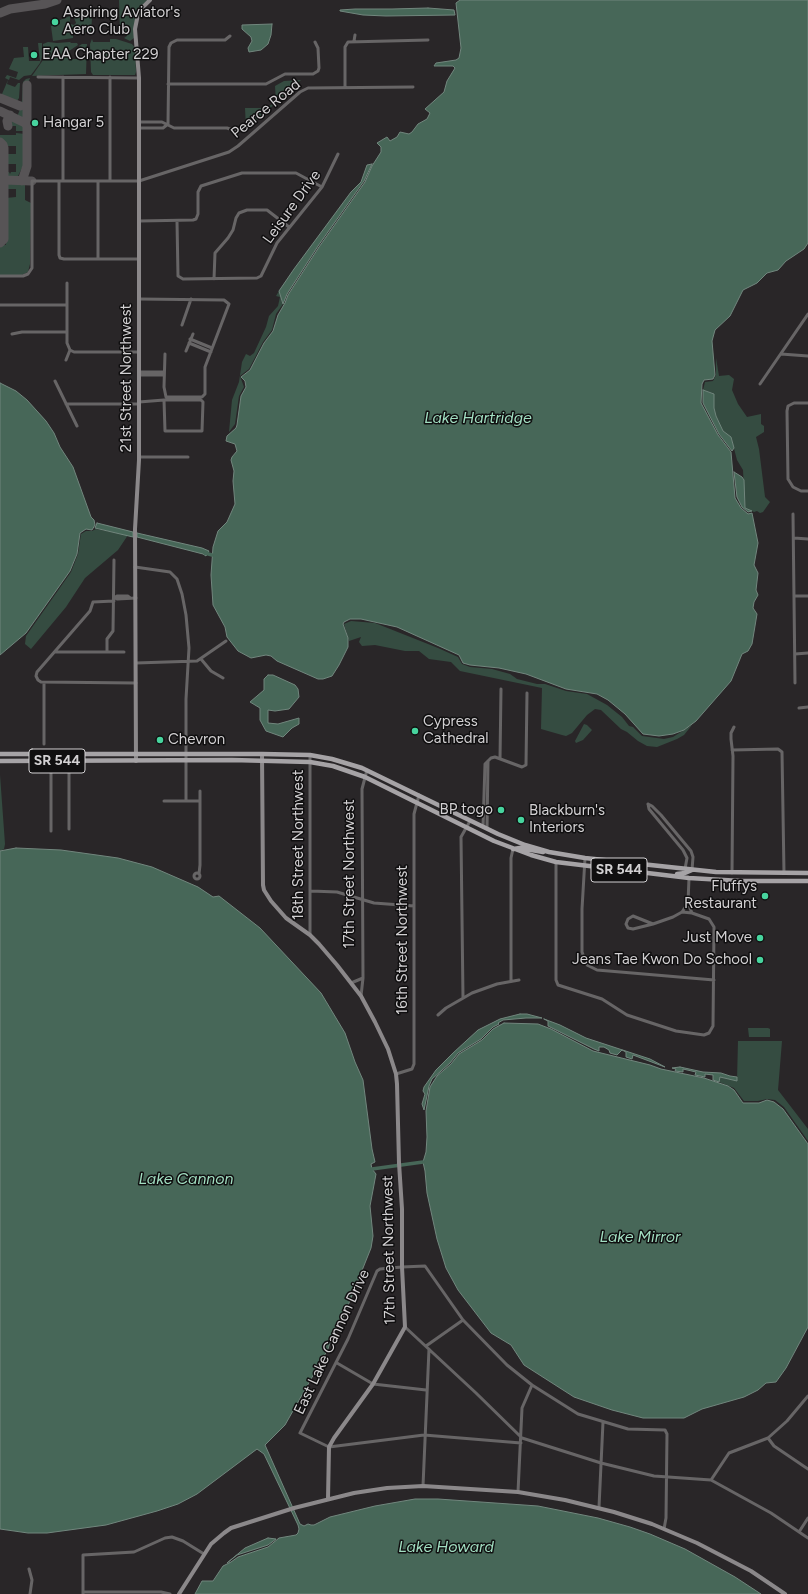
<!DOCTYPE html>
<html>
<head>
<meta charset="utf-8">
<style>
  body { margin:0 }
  canvas { display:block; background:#292628 }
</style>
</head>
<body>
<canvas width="808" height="1594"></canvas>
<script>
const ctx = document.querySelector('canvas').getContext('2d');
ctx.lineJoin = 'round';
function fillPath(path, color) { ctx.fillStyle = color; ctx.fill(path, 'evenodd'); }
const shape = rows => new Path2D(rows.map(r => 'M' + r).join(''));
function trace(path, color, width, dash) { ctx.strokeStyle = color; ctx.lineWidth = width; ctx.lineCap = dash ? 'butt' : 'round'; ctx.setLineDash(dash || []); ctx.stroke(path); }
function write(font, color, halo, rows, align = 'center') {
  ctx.font = font + ' Figtree,sans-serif'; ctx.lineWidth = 3; ctx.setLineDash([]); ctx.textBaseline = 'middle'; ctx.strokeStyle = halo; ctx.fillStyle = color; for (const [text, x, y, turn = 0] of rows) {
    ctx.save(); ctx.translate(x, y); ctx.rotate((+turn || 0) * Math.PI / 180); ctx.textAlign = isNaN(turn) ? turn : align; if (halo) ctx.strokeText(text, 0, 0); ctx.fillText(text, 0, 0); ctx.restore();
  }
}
const green = shape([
  [119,0,148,0,142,5,136,16,134,38,130,41,124,38,127,36,126,33,118,33,118,32,120,32],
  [94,13,92,18,90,17,92,18,91,32,73,32,73,38,53,41,51,26,60,24,60,20,70,16,70,24,74,25,76,23,73,14,81,18],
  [92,39,93,42,110,42,110,39,116,39,132,44,135,48,136,72,135,75,93,75,91,72,90,44],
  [48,42,57,43,70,42,71,43,77,43,78,45,69,51,71,59,86,59,86,51,80,51,79,46,82,44,87,44,86,74,32,76,43,60,43,44],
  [38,43,42,43,42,57,40,63,31,75,24,76,19,80,10,77,9,80,5,78,7,75,16,78,18,72,9,69,14,58,24,57,23,47,28,47,29,61,40,61],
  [30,78,28,83,25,83,25,116,20,119,17,117,22,104,21,103,22,101,23,82,26,79],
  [8,80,7,84,15,87,18,83,20,83,19,98,17,101,0,96,0,94,2,94],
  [301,80,256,121,247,127,246,127,245,108,267,108,276,101,275,86,284,81],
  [9,118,23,124,25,131,16,131,16,126,9,126],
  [16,133,25,134,25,162,17,178,7,179,7,172,9,172,10,174,11,172,16,172,16,164,6,164,6,154,16,154,16,146,6,146,0,140,0,135,16,135],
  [8,182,25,182,25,200,31,203,30,264,28,272,22,275,0,275,0,245,6,245,6,198,16,197,16,189,6,189,6,184],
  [279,291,283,304,276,314,272,330,263,342,249,369,240,376,244,387,239,396,235,424,229,432,232,400,239,382,242,362,246,354,250,356,254,353,266,327,269,316,278,306,280,297,276,296],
  [716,358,719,376,729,375,734,379,732,390,738,404,747,417,761,414,761,424,764,426,764,432,756,437,759,449,765,497,770,502,763,512,760,513,757,511,754,512,745,508,743,470,737,460,731,437,723,431,716,416,714,408,714,394,703,390,705,382,713,381,716,375],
  [96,529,128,535,118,550,85,578,66,607,31,649,25,644,26,636,71,572,78,554,81,534,86,531,92,531],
  [351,621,375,623,438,648,458,657,462,664,470,667,492,669,510,674,517,679,537,684,545,684,566,691,587,694,607,705,622,717,629,726,633,727,642,736,664,739,673,737,692,725,684,735,677,739,657,747,647,746,638,741,627,732,621,729,601,710,595,709,587,715,572,733,566,736,562,735,541,729,542,688,460,671,451,662,429,659,419,651,405,651,375,645,362,646,359,642,361,637,349,641,344,624],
  [584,724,587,725,592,730,583,740,576,743,575,741],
  [0,775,5,844,4,849,0,851],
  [748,1028,768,1028,770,1029,770,1037,749,1037],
  [738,1041,782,1041,778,1090,808,1129,808,1141,784,1107,775,1100,767,1099,758,1101,744,1101,734,1088,719,1082,719,1077,737,1081]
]);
const water = shape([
  [460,0,808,0,808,243,804,249,786,261,778,270,767,273,757,283,743,290,730,316,715,330,712,341,715,375,713,379,704,380,702,384,701,403,718,435,731,452,735,498,741,508,748,514,752,513,758,543,754,565,758,573,756,590,758,595,754,602,753,608,757,614,752,644,748,651,742,654,731,681,696,721,684,730,673,734,659,736,643,734,625,714,608,700,597,694,566,689,526,674,499,668,470,665,463,663,459,655,397,627,361,619,350,619,344,622,343,624,348,638,348,647,339,665,332,676,323,679,318,679,277,661,271,656,266,655,251,658,238,651,227,637,225,627,213,605,211,575,213,547,218,531,227,522,235,504,233,481,234,471,231,460,232,457,237,451,235,444,226,441,227,436,236,428,237,425,241,396,246,387,245,381,241,377,250,370,264,343,273,331,278,315,285,303,288,295,319,247,365,182,372,166,381,152,381,147,377,143,387,137,390,141,397,137,400,132,409,134,412,132,418,124,427,119,430,113,425,109,444,92,447,81,455,68,453,66,434,66,436,63,456,60,459,58,461,48,456,3,460,0],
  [428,8,454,10,455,15,386,16,363,15,340,11,340,10,355,9,392,9,428,8],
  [272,24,271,35,268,44,261,50,249,52,248,48,252,41,251,37,242,29,242,25,272,24],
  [372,164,364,181,318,246,287,294,283,304,279,291,294,269,351,192,361,182,367,165,372,164],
  [0,383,16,391,27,400,46,421,54,433,60,447,73,467,91,517,94,520,95,525,92,530,86,529,80,533,77,554,70,571,26,633,0,655,0,383],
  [703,390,714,394,714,408,716,416,723,431,731,437,734,448,732,451,719,434,703,403,703,390],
  [734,472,742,477,744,480,745,508,752,511,748,512,742,507,737,497,734,472],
  [97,523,133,532,133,537,95,528,97,523],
  [137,533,202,548,209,551,206,556,203,554,137,537,137,533],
  [268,675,273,675,295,685,298,689,299,697,289,709,275,711,268,710,268,723,278,724,299,718,299,724,292,728,283,737,266,731,260,720,260,708,250,702,264,690,264,679,268,675],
  [16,848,61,850,118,858,152,867,198,887,213,897,219,896,260,928,321,993,345,1033,355,1062,363,1080,372,1149,375,1162,371,1164,372,1169,376,1174,370,1206,373,1236,371,1248,343,1318,331,1339,328,1349,285,1425,265,1445,300,1524,304,1526,308,1524,311,1525,314,1525,330,1517,375,1506,415,1499,438,1499,538,1506,598,1518,630,1527,650,1534,685,1549,735,1577,761,1594,195,1594,202,1581,213,1581,223,1566,231,1562,238,1557,268,1547,279,1538,296,1535,298,1533,299,1529,298,1525,264,1454,257,1449,197,1494,178,1504,157,1511,106,1525,47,1533,28,1533,0,1529,0,851,16,848],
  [520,1014,527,1014,542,1018,526,1018,503,1020,498,1023,499,1024,493,1027,481,1039,458,1053,450,1063,432,1079,429,1086,424,1110,422,1104,425,1094,423,1091,424,1087,436,1070,453,1053,478,1030,500,1019,520,1014],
  [544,1019,560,1025,586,1038,650,1059,665,1067,633,1055,632,1059,626,1057,626,1052,622,1050,617,1055,610,1053,609,1050,604,1047,599,1047,599,1051,594,1049,548,1026,548,1021,544,1019],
  [504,1023,538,1024,551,1029,593,1051,650,1065,661,1069,704,1078,728,1086,734,1090,743,1103,759,1103,767,1100,774,1102,783,1109,808,1144,808,1327,786,1368,776,1382,766,1383,758,1390,744,1397,702,1409,684,1418,643,1418,612,1410,574,1397,524,1365,511,1345,491,1333,458,1290,446,1268,437,1239,427,1193,425,1171,423,1162,426,1152,427,1137,426,1111,430,1087,437,1076,451,1064,459,1054,482,1040,493,1029,504,1023],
  [680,1067,703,1072,721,1073,730,1076,737,1077,737,1081,720,1077,719,1082,713,1080,713,1075,705,1074,705,1077,695,1075,696,1072,683,1069,683,1072,675,1071,676,1069,672,1068,680,1067],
  [268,1538,276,1539,268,1545,237,1555,227,1563,245,1548,268,1538]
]);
const canal = shape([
  [205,553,212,555],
  [372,1169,423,1162]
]);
const taxiway = shape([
  [0,13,10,9,45,4,57,0],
  [0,98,20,106],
  [0,111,25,123,27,126],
  [8,126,7,121,10,115],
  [0,142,3,145,4,148,4,239,0,243],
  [4,180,32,181],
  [22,181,27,166,27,85]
]);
const street = shape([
  [354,41,355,35],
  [38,77,139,78],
  [110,77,110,181],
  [168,84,266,84,285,74,313,74,318,71,319,68,318,48,315,42],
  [345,87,345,47,348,42,428,40],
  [139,122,162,122,174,128,227,128,236,131],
  [168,124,169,47,171,43,177,40,225,40,230,36],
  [139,128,163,128,168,124],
  [59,181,59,255,60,258,64,259,139,259],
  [63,181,63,77],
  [98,181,98,259],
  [139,221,193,220,196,219,198,214,198,192,201,186,242,173,296,173,322,187],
  [177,221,178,276,183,279,257,278,261,276,277,243,322,187,338,154],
  [0,276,23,276,28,274,32,268,32,181,139,181,229,152,238,146,300,92,308,88,413,87],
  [214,279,215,253,228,238,233,230,236,218,239,213,247,210,267,210,289,227],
  [67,283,67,343,70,350,74,352,139,352],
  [139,299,224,300,229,304,205,367,205,394,202,397,166,397,164,387,165,354],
  [0,305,66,305],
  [182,325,191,299],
  [12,334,22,332,67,332],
  [190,339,212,348],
  [189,343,211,352],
  [186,351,193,334],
  [781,354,808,356],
  [66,360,70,350],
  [139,372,164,372],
  [139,375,164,375],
  [55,381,77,426],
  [760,384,808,314],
  [164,400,201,400,203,402,202,431,165,431,164,400],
  [139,402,164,400],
  [808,403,794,403,788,406,787,411,788,479,793,487,801,491,808,491],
  [66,404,139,404],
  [139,457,188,457],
  [793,514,795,683],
  [794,538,808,539],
  [114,560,113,631,107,639,107,652,124,652],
  [135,567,170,572,177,579,182,594,186,615,189,648,186,699,186,801],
  [794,596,808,596],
  [114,598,117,596,128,596,130,598],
  [115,598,117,599,136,598],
  [114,601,93,602,90,611,37,672,36,676,38,680,41,682,136,683],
  [55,652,107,652],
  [795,654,808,653],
  [201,659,211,671,223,678],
  [136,663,197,661,226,641],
  [44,683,44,744],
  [799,708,808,707],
  [732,750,778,749,782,752,784,873],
  [69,753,69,829],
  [500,759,501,689],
  [51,761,51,831],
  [164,801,200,801],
  [648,804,652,806,661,815,691,851,693,857,692,870],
  [648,804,649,809,683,850,687,858,685,869],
  [483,827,485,764,491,758,495,757,522,767,526,765,527,693],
  [487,829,488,761],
  [585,858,582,909,582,952,587,965,597,970,714,980],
  [556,862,556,980,558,985,602,999,627,1015,676,1031,704,1035,709,1033,713,1026,714,927,709,919,692,913,688,903,689,878],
  [732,873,733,756,731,739,731,733,734,727],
  '194 876a3 3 0 1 1 6 0a3 3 0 1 1-6 0Z',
  [199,874,200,865,200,791],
  [311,891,337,892,374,903,414,906],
  [682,912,688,903],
  [653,924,633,916,628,919,626,924,628,928,633,929,653,924,673,917,682,912,692,913],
  [310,935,310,755],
  [511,981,511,858,513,849],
  [351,983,363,978],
  [361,996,363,978,362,789,367,770],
  [463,998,461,837,470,821],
  [438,1015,446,1008,472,993,497,984,519,980],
  [396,1074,412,1069,414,1064,414,814,419,795],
  [405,1327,476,1393,522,1438,601,1463,654,1476,711,1480,771,1513,808,1538],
  [426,1346,463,1320],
  [337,1363,373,1384,426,1390],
  [768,1438,774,1446,808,1469],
  [521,1443,424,1435,329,1447,300,1433,348,1339,377,1271,380,1269,402,1267,425,1266,463,1320,507,1365,532,1385,578,1414,628,1429,665,1430,667,1434,666,1518,664,1529],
  [711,1480,729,1453,768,1438,787,1421,808,1396],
  [423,1486,429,1349],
  [518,1492,522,1408,532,1385],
  [599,1507,603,1422],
  [799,1532,808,1518],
  [29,1569,32,1580,30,1594],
  [83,1592,161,1592,170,1594],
  [83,1594,83,1555,134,1552,165,1538,172,1537,183,1541,204,1554]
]);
const secondary = shape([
  [262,754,263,885,264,890,271,901,286,918,310,935,319,944,337,965,361,996,375,1022,388,1049,396,1074,397,1084,399,1163,402,1209,402,1267,405,1327,373,1384,334,1438,329,1447,328,1499],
  [136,761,135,529,139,460,139,78,135,29,138,14,143,7,150,0],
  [179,1594,211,1544,224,1533,231,1528,294,1508,354,1493,387,1488,423,1486,518,1492,565,1500,614,1512,652,1524,697,1543,751,1571,785,1594]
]);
const primary = shape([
  [0,754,262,754,310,755,332,759,362,768,498,834,525,845,549,852,585,858,716,872,808,873],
  [0,761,232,760,310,762,333,766,365,777,494,841,531,855,556,862,689,878,741,881,808,881],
  [513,849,520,848,543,852],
  [677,874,685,873,692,870]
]);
const markers = [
  [55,22,4,"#47d49e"],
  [34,55,4,"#47d49e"],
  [35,123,4,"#47d49e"],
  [415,731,4,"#47d49e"],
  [160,740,4,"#47d49e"],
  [501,810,4,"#47d49e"],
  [521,820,4,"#47d49e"],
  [765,896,4,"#47d49e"],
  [760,938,4,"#47d49e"],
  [760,960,4,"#47d49e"]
];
const shields = [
  [57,761,56],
  [619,870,56]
];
const shieldNames = [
  ["SR 544",57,761],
  ["SR 544",619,870]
];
const poiNames = [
  ["Aspiring Aviator's",63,13],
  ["Aero Club",63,30],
  ["EAA Chapter 229",42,55],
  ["Hangar 5",43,123],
  ["Cypress",423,722],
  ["Cathedral",423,739],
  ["Chevron",168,740],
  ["BP togo",493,810,"right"],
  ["Blackburn's",529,811],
  ["Interiors",529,828],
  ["Fluffys",757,887,"right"],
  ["Restaurant",757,904,"right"],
  ["Just Move",752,938,"right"],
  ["Jeans Tae Kwon Do School",752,960,"right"]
];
const streetNames = [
  ["Pearce Road",266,109,-39],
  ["Leisure Drive",292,207,-54],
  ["21st Street Northwest",127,378,-90],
  ["18th Street Northwest",299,845,-90],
  ["17th Street Northwest",350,874,-90],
  ["16th Street Northwest",403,940,-90],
  ["17th Street Northwest",389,1250,-91],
  ["East Lake Cannon Drive",332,1342,-65]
];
const waterNames = [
  ["Lake Hartridge",478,418],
  ["Lake Cannon",186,1179],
  ["Lake Mirror",640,1237],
  ["Lake Howard",446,1547]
];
fillPath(green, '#354c41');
fillPath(water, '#476758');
trace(water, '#71867d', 1);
trace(canal, '#476758', 3.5);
trace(taxiway, '#575456', 9);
trace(street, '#676566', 3);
trace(secondary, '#8b888a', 4);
trace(primary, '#a6a3a6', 4.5);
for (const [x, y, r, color] of markers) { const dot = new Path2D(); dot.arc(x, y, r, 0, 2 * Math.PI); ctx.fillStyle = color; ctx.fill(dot); trace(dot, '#100f10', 1.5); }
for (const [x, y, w] of shields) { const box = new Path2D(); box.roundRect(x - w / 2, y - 12, w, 24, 3); ctx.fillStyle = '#100f10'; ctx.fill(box); trace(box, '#d2d0d2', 1); }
write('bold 14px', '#d2d0d2', null, shieldNames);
write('15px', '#d2d0d2', '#100f10', poiNames, 'left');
write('15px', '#d2d0d2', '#100f10', streetNames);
write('italic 16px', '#a2dfc2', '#100f10', waterNames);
</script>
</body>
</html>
